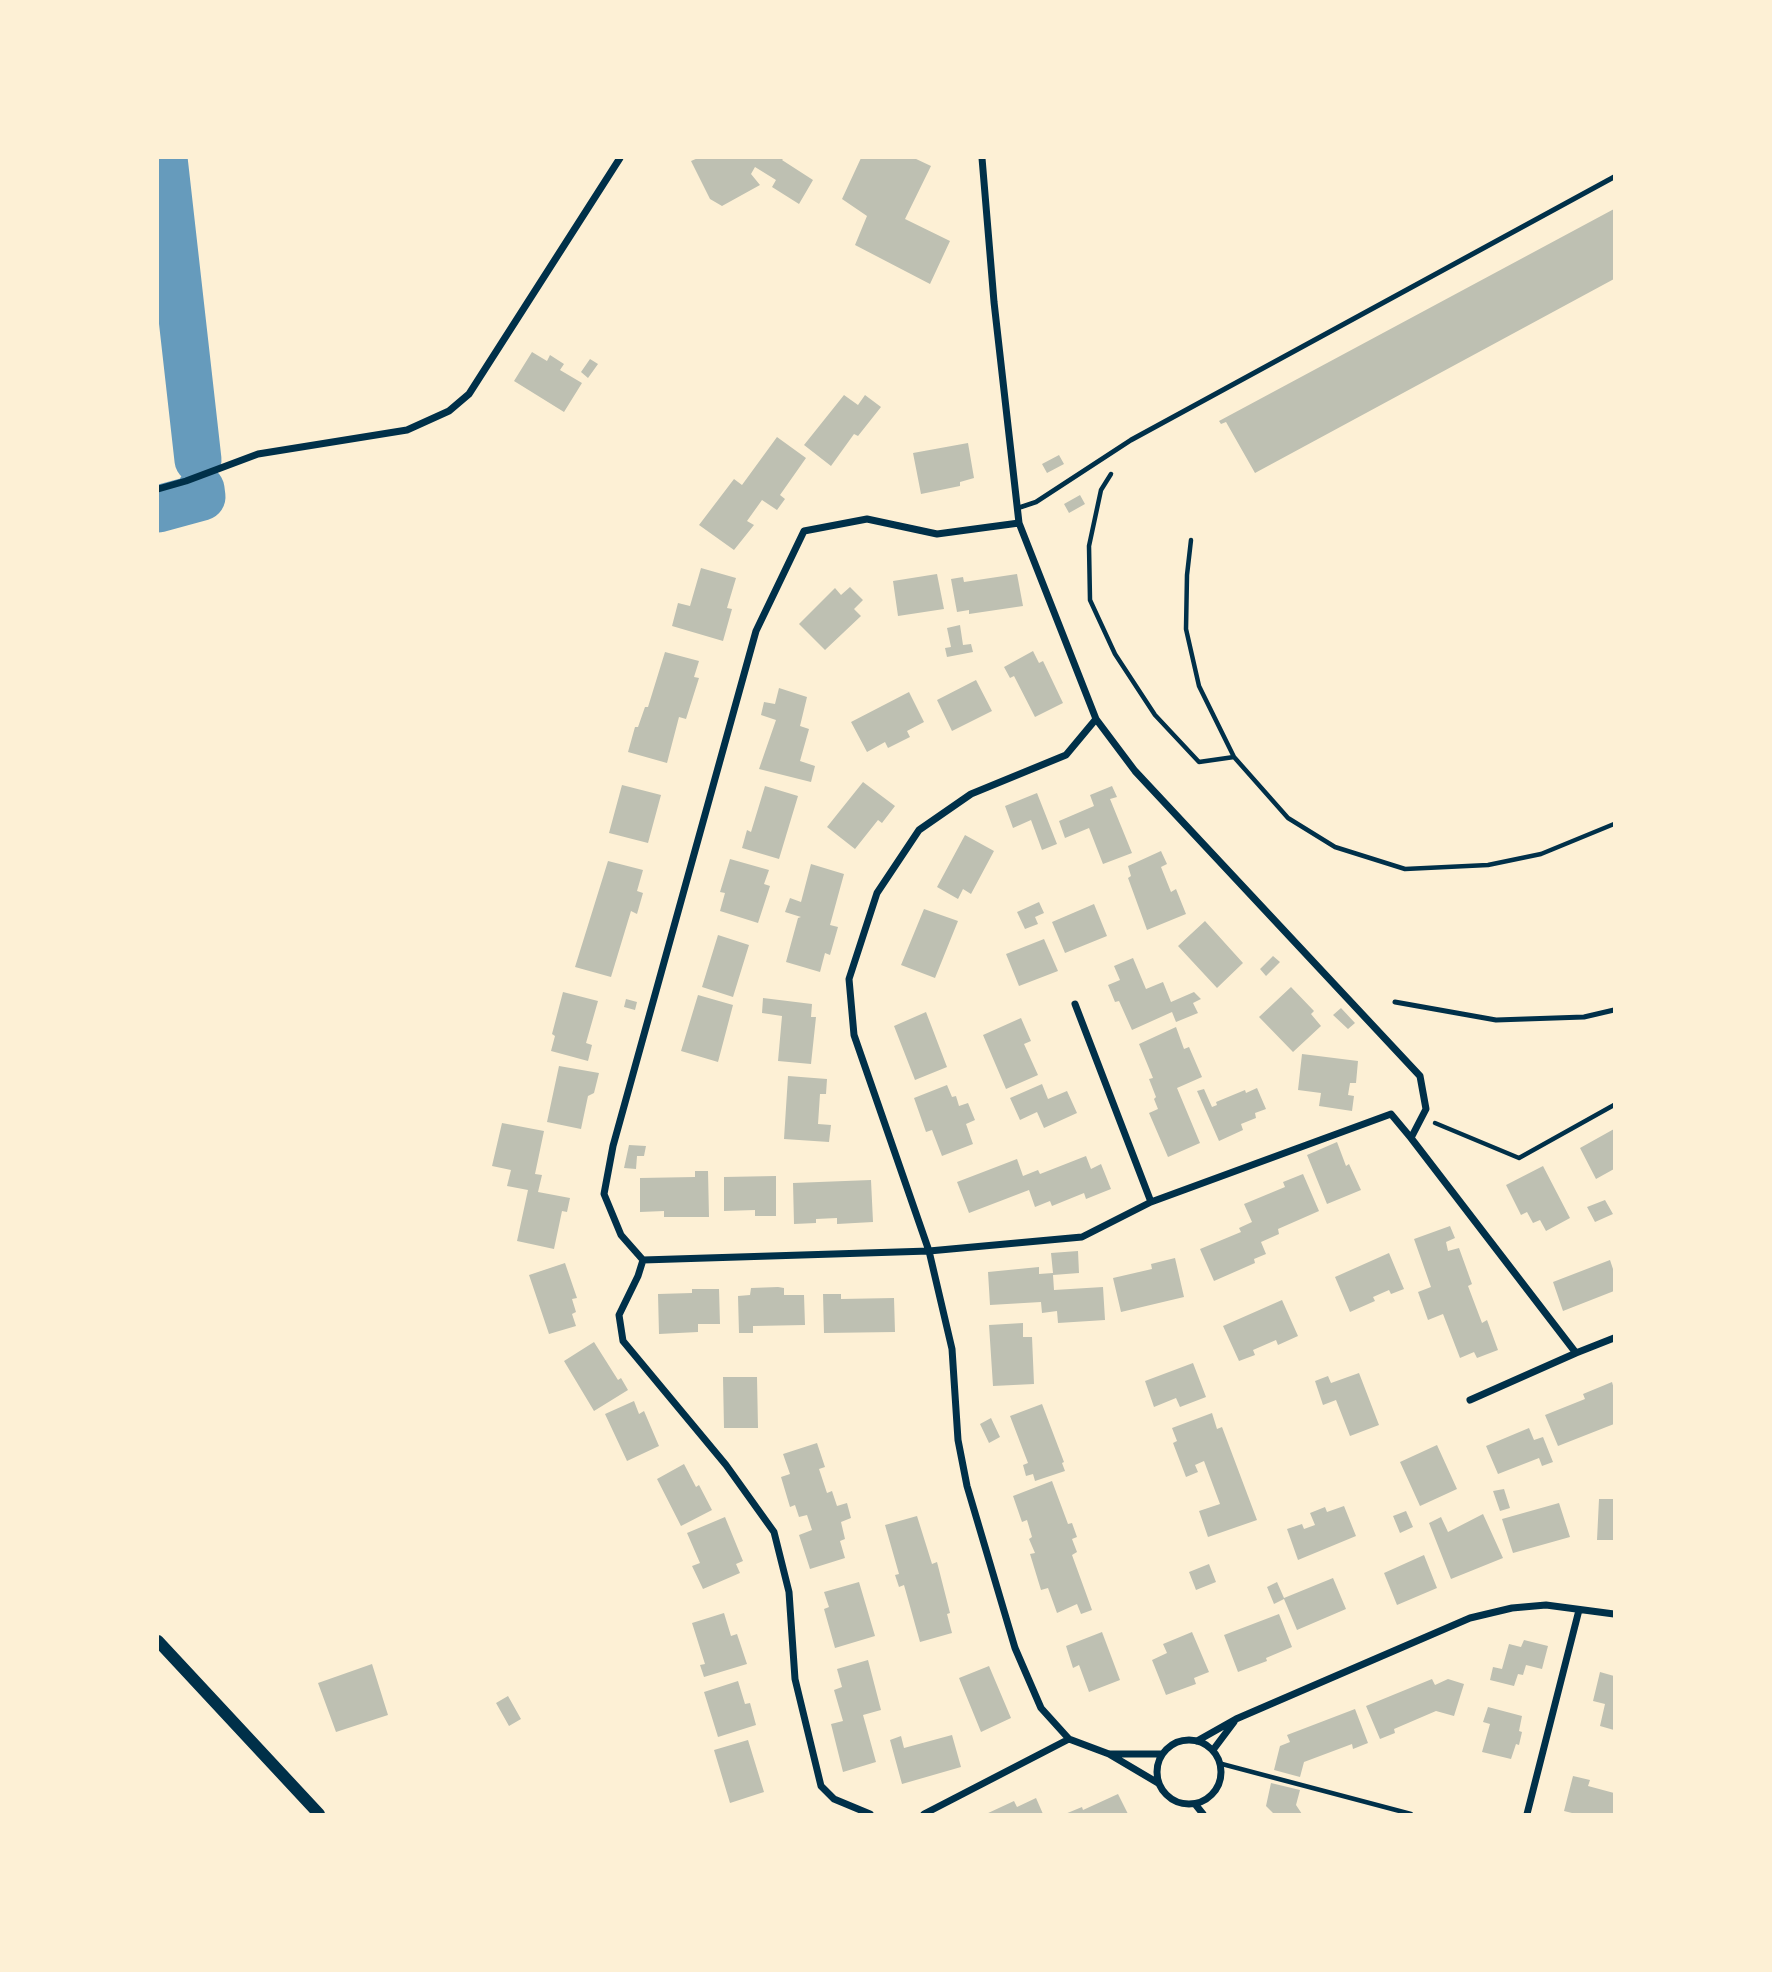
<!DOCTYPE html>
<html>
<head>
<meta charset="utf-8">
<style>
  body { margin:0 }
  #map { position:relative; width:1772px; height:1972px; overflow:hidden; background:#fdf0d5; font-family:"PT Sans Narrow",sans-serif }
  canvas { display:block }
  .frame { position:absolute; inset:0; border:159px solid #fdf0d5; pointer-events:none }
</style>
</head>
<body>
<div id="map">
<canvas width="1772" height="1972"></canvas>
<div class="frame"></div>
</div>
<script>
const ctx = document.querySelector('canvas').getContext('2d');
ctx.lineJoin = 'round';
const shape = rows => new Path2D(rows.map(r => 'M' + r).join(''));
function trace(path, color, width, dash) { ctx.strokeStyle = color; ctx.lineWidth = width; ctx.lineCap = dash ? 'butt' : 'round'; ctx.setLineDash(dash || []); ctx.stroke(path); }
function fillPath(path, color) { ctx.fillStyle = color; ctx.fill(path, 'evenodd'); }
const river = shape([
  [164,158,198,460],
  [158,509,202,497,201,489]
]);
const building = shape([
  [698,158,784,158,782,160,813,180,799,204,772,187,776,180,755,167,751,174,760,185,722,206,710,199,691,161],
  [861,158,914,158,931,166,905,219,950,241,930,284,855,245,867,216,842,199],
  [1614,209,1614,279,1255,473,1226,422,1221,424,1219,421],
  [532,352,547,361,550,355,564,364,560,370,582,383,564,412,514,381],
  [590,359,598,364,588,378,581,372],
  [844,395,858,405,865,395,881,407,858,436,854,434,831,466,804,445],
  [777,437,806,458,780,495,785,499,777,510,762,500,747,521,754,525,734,550,699,525,734,479,742,485],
  [968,443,974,478,960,482,960,486,921,494,913,453],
  [1059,455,1064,464,1047,473,1042,464],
  [1080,495,1085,504,1069,513,1064,504],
  [701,568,736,578,727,608,732,609,723,641,672,626,678,603,690,606],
  [937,574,944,609,898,616,893,581],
  [1017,574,1023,606,969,614,969,610,957,612,951,579,963,577,964,582],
  [850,587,863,600,854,609,861,616,825,650,799,624,835,588,841,595],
  [960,625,963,645,971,644,973,652,947,657,945,648,951,647,947,628],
  [1033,651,1039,663,1043,661,1063,703,1035,717,1014,676,1010,678,1004,667],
  [665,652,699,661,694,677,699,678,686,719,679,717,667,763,628,752,635,727,638,727,645,707,648,707],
  [976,680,992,711,952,731,937,700],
  [779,688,807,697,800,726,809,729,800,761,815,766,811,782,759,769,776,720,761,715,764,702,775,704],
  [909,692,924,722,907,731,910,737,888,748,885,742,867,752,851,722],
  [863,782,895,806,882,823,878,820,855,849,827,827],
  [622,785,661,795,648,843,609,833],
  [765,786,798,796,779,859,742,848,747,830,751,832],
  [1112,786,1117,797,1110,799,1132,853,1103,864,1089,828,1065,838,1059,821,1094,806,1090,795],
  [1037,793,1057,844,1042,850,1031,820,1013,828,1005,806],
  [965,835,994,851,971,894,963,889,958,899,937,887],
  [1161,851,1167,864,1161,867,1171,892,1176,889,1186,914,1147,930,1128,878,1131,876,1128,866],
  [730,859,769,870,764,884,770,886,758,923,720,911,725,893,720,892],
  [608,861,643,870,637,891,643,893,637,914,631,911,611,977,575,967],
  [811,864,844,874,830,925,838,927,830,955,825,953,820,972,786,962,798,918,801,917,785,912,790,898,801,902],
  [1039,902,1044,913,1035,917,1038,924,1025,929,1017,912],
  [1094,904,1107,936,1065,953,1052,922],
  [924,909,958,921,935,978,901,965],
  [1205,921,1243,963,1217,988,1178,946],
  [718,935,749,945,733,997,702,987],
  [1044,939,1058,971,1019,986,1006,954],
  [1273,956,1280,962,1266,976,1260,969],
  [1133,958,1146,989,1163,982,1171,1002,1194,992,1201,999,1193,1003,1198,1013,1176,1022,1172,1012,1132,1030,1119,1001,1115,1002,1108,985,1120,980,1114,966],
  [1291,987,1314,1011,1311,1014,1321,1026,1293,1052,1259,1017],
  [563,992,598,1001,586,1043,592,1045,588,1061,551,1051,555,1036,552,1034],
  [698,995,733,1005,718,1062,681,1051],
  [763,998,812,1004,811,1017,816,1017,811,1064,778,1061,782,1016,762,1013],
  [626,999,637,1002,635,1010,624,1007],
  [1341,1008,1355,1023,1348,1029,1333,1015],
  [926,1012,947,1067,915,1080,894,1026],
  [1021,1018,1031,1041,1024,1044,1038,1075,1006,1089,983,1035],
  [1176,1027,1184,1049,1189,1047,1202,1077,1177,1088,1200,1143,1168,1157,1149,1113,1158,1109,1154,1099,1156,1097,1149,1079,1153,1078,1139,1044],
  [1302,1054,1358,1061,1356,1083,1350,1083,1348,1095,1354,1096,1352,1111,1319,1106,1321,1093,1298,1090],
  [559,1066,599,1073,594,1093,588,1096,581,1129,547,1122],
  [788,1076,827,1079,826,1094,820,1094,818,1124,831,1125,829,1142,784,1139],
  [1042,1084,1048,1099,1067,1091,1077,1113,1044,1128,1037,1112,1020,1120,1010,1098],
  [947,1085,952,1097,956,1096,959,1106,968,1103,975,1120,966,1124,973,1144,942,1156,932,1130,926,1132,914,1098],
  [1257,1088,1266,1109,1255,1113,1256,1118,1241,1124,1243,1130,1219,1141,1197,1091,1204,1089,1212,1107,1217,1105,1216,1102,1245,1090,1246,1093],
  [502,1123,544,1131,535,1174,542,1175,538,1192,570,1198,567,1212,562,1211,554,1249,517,1241,528,1190,507,1186,511,1170,492,1166],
  [1614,1129,1614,1169,1596,1179,1580,1148],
  [1337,1142,1346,1166,1349,1164,1361,1190,1327,1204,1307,1155],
  [629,1145,646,1146,644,1156,637,1156,636,1169,624,1168],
  [1086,1156,1091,1169,1101,1164,1111,1189,1086,1199,1084,1193,1052,1206,1050,1201,1035,1207,1029,1190,969,1213,957,1182,1017,1159,1023,1176,1038,1170,1040,1174],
  [1543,1166,1570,1218,1546,1231,1540,1220,1533,1223,1527,1212,1521,1215,1506,1185],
  [695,1171,708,1171,709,1217,664,1217,664,1211,640,1212,640,1178,695,1177],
  [1303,1174,1319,1211,1278,1229,1279,1234,1261,1242,1266,1254,1254,1259,1255,1263,1214,1281,1200,1249,1241,1232,1239,1228,1252,1222,1244,1204,1285,1187,1283,1182],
  [776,1176,776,1216,755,1216,755,1210,724,1211,724,1177],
  [871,1180,873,1222,837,1224,837,1218,816,1219,816,1223,794,1224,793,1183],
  [1605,1200,1613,1214,1595,1222,1587,1207],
  [1450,1226,1455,1238,1446,1242,1448,1251,1459,1248,1472,1284,1468,1286,1482,1323,1487,1320,1498,1350,1477,1358,1474,1352,1460,1358,1443,1314,1428,1320,1418,1292,1431,1287,1414,1239],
  [1078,1251,1079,1273,1053,1275,1054,1290,1103,1287,1105,1320,1058,1323,1057,1311,1042,1313,1041,1302,990,1305,988,1272,1039,1267,1039,1274,1053,1273,1051,1253],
  [1389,1253,1404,1289,1391,1294,1389,1290,1373,1297,1375,1301,1350,1312,1335,1277],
  [1175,1258,1184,1297,1121,1312,1113,1278,1152,1269,1151,1264],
  [1610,1260,1614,1272,1614,1291,1563,1311,1553,1282],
  [565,1263,577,1298,572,1299,576,1312,572,1314,576,1326,549,1334,529,1275],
  [778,1287,784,1288,784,1295,804,1295,805,1325,753,1326,753,1333,739,1333,738,1296,750,1295,751,1288],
  [692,1289,719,1289,720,1324,698,1324,698,1332,659,1334,658,1294,692,1293],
  [823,1294,841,1294,841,1299,894,1298,895,1332,824,1333],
  [1282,1300,1298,1336,1278,1345,1276,1340,1253,1350,1255,1355,1239,1361,1223,1326],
  [1023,1323,1023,1337,1032,1337,1034,1384,993,1386,989,1325],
  [594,1342,618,1380,621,1378,628,1390,594,1411,564,1361],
  [1193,1363,1206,1397,1180,1407,1176,1398,1154,1407,1145,1381],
  [1359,1373,1379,1425,1350,1436,1336,1400,1323,1405,1315,1381,1328,1376,1331,1383],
  [723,1377,757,1377,758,1428,724,1428],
  [1612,1382,1614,1389,1614,1424,1558,1446,1545,1415,1585,1399,1583,1394],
  [634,1401,639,1414,644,1411,659,1446,627,1461,605,1414],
  [1042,1404,1064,1462,1062,1463,1065,1471,1035,1481,1033,1474,1026,1476,1023,1465,1028,1463,1010,1416],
  [1212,1413,1217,1429,1222,1427,1257,1520,1208,1537,1199,1511,1220,1504,1204,1461,1195,1465,1198,1472,1186,1477,1173,1443,1177,1441,1172,1428],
  [991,1418,1000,1437,989,1443,980,1424],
  [1529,1428,1534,1440,1543,1437,1553,1462,1542,1466,1539,1458,1498,1474,1486,1446],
  [817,1443,825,1467,819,1469,827,1493,832,1491,837,1506,847,1503,851,1518,841,1522,845,1539,840,1541,845,1558,810,1569,799,1535,812,1530,807,1515,799,1517,795,1505,790,1507,781,1477,790,1474,783,1454],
  [1437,1445,1457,1489,1420,1506,1400,1462],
  [684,1464,696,1487,699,1485,712,1510,681,1526,657,1479],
  [1052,1481,1068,1524,1072,1523,1077,1537,1072,1539,1077,1552,1072,1555,1092,1610,1081,1614,1077,1604,1057,1613,1048,1588,1041,1590,1030,1554,1035,1553,1029,1539,1032,1537,1027,1520,1022,1522,1013,1496],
  [1504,1489,1510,1508,1500,1511,1493,1491],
  [1599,1499,1614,1499,1614,1540,1597,1540],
  [1559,1503,1570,1537,1513,1553,1502,1519],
  [1344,1506,1356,1536,1298,1560,1287,1529,1302,1524,1304,1529,1315,1525,1310,1513,1325,1507,1327,1512],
  [1406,1511,1413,1527,1400,1533,1393,1516],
  [1483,1514,1503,1558,1451,1579,1429,1523,1441,1517,1448,1532],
  [917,1516,932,1564,937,1562,950,1613,947,1614,952,1633,920,1642,904,1585,899,1587,895,1575,899,1574,885,1525],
  [725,1517,743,1561,736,1564,740,1573,703,1589,692,1566,700,1563,687,1533],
  [1424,1555,1437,1588,1397,1605,1384,1573],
  [1209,1564,1216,1582,1196,1590,1189,1572],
  [1333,1578,1346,1609,1297,1630,1284,1599,1274,1604,1267,1587,1277,1582,1284,1598],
  [859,1582,875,1636,835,1648,824,1609,829,1607,824,1592],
  [724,1613,731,1636,737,1634,747,1664,704,1677,700,1665,705,1664,692,1623],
  [1279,1614,1292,1647,1266,1658,1267,1661,1238,1672,1224,1635],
  [1102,1632,1120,1680,1089,1692,1079,1665,1073,1668,1066,1646],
  [1192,1632,1209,1672,1194,1678,1196,1684,1166,1695,1152,1660,1167,1653,1163,1644],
  [1524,1640,1548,1646,1542,1669,1526,1665,1523,1675,1518,1674,1514,1686,1490,1680,1493,1667,1502,1669,1509,1644,1521,1647],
  [868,1660,881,1710,863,1715,876,1762,843,1772,831,1724,843,1721,834,1690,842,1687,837,1669],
  [372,1664,388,1715,336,1732,318,1683],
  [989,1666,1011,1718,981,1732,959,1678],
  [1600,1672,1614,1676,1614,1730,1600,1726,1605,1704,1593,1701],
  [1432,1679,1435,1685,1448,1679,1464,1684,1454,1716,1436,1711,1394,1729,1395,1733,1380,1739,1366,1706],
  [738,1681,745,1704,750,1703,756,1725,718,1737,704,1692],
  [508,1696,521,1719,509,1726,496,1703],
  [1488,1707,1522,1716,1519,1731,1522,1732,1519,1745,1516,1744,1511,1759,1482,1752,1490,1724,1483,1722],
  [1355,1709,1368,1743,1353,1749,1352,1744,1304,1762,1300,1777,1274,1770,1280,1746,1290,1742,1287,1735],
  [952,1735,961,1767,902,1784,890,1740,901,1736,904,1748],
  [748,1740,764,1792,730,1803,714,1750],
  [1573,1776,1590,1780,1588,1786,1614,1793,1614,1814,1576,1814,1564,1811],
  [1271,1783,1300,1790,1296,1805,1302,1814,1274,1814,1266,1806],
  [1118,1794,1128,1814,1065,1814,1082,1807,1083,1810],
  [1036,1798,1043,1814,986,1814,1014,1801,1017,1807]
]);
const path = shape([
  [1111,474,1101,490,1089,546,1090,600,1115,654,1155,715,1199,762,1234,757],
  [1191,540,1187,575,1186,629,1199,686,1234,757,1288,818,1335,847,1405,869,1488,865,1541,854,1614,824],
  [1435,1123,1519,1158,1614,1105],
  [1222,1764,1411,1814]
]);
const service = shape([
  [1018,508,1036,502,1131,440,1614,177],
  [1395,1002,1496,1020,1584,1017,1614,1010]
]);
const minor = shape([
  [982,158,994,302,1019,523,1096,719,1066,755,971,794,919,830,877,893,849,979,854,1035,929,1251,952,1349,958,1440,967,1486,1015,1648,1041,1708,1069,1739,1109,1754,1158,1783],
  [158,489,186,481,258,454,407,430,449,411,469,394,620,158],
  [1096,719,1135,771,1420,1076,1426,1109,1411,1138,1576,1353,1614,1338],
  [1075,1004,1151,1202],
  [643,1260,929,1251,1082,1237,1151,1202,1391,1114,1411,1138],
  [1470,1400,1576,1353],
  '1157 1772a32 32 0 1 1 64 0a32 32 0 1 1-64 0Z',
  [1197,1741,1236,1719,1470,1618,1512,1608,1546,1605,1614,1614],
  [1213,1750,1234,1722],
  [1110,1754,1162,1754],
  [1195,1804,1203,1814],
  [870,1814,834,1799,821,1786,795,1679,789,1592,774,1532,726,1465,623,1341,619,1315,638,1276,643,1260,621,1235,604,1194,613,1146,756,631,804,531,867,519,937,534,1019,523],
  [924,1814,1069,1739],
  [1527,1814,1579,1610]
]);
const tertiary = shape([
  [158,1641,319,1814]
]);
trace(river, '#669bbc', 47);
fillPath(building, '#bec0b2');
trace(path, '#003049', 4.5);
trace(service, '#003049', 5);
trace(minor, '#003049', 7);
trace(tertiary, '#003049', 12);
</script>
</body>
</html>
